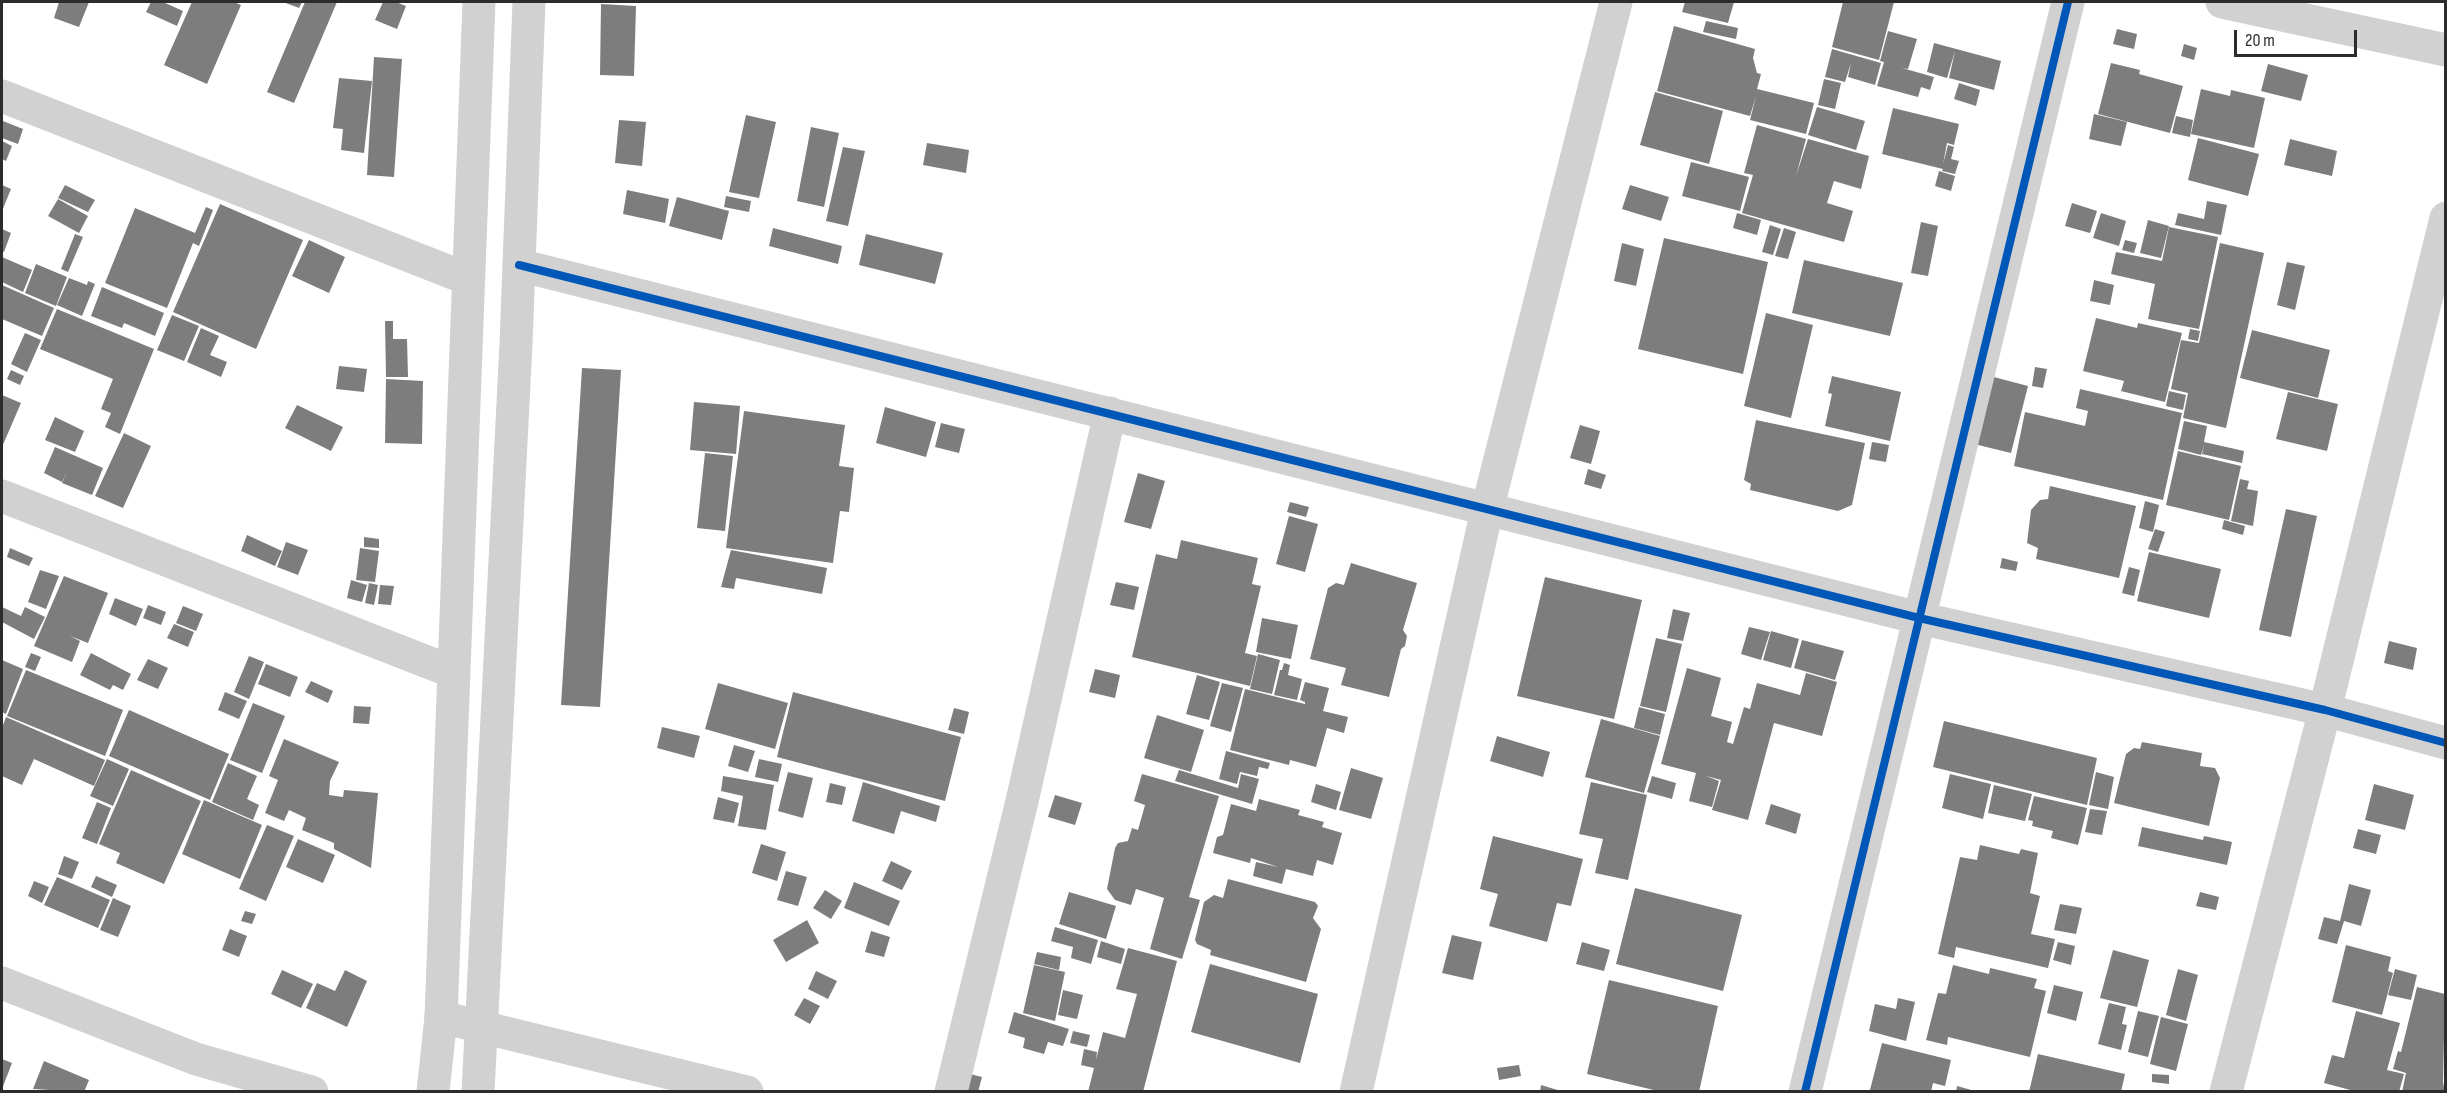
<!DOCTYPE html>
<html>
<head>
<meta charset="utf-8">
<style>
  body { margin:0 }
  #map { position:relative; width:2447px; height:1093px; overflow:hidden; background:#fff; font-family:"Sofia Sans Condensed",sans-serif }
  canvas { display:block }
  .frame { position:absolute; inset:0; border:3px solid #2c2c2c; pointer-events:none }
  .scale { position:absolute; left:2234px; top:30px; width:123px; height:27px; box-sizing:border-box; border:3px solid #2c2c2c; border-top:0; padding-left:8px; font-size:18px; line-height:21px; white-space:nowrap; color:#2c2c2c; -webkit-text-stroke:4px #fff; paint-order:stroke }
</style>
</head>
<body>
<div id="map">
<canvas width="2447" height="1093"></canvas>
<div class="frame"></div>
<div class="scale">20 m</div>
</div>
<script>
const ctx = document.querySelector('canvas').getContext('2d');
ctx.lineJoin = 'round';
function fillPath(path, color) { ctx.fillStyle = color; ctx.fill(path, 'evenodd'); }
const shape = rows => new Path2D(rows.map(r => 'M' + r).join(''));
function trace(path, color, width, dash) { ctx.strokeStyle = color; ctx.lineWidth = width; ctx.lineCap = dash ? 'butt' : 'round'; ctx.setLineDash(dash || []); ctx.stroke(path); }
const building = shape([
  [59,2,89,2,79,27,54,18],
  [151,2,163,2,183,11,177,26,146,12],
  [192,2,234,2,241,5,207,84,164,65],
  [283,2,302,2,299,8],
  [305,2,337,2,294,103,267,92],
  [383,2,396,2,406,6,397,29,375,20],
  [1685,2,1734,2,1728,23,1682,12],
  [1843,2,1894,2,1879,60,1832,47],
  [601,4,636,6,634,76,600,75],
  [1706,21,1738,28,1736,39,1703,32],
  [1674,26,1755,49,1753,58,1757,73,1761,74,1757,89,1814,103,1806,134,1750,120,1756,96,1750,116,1657,91],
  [2117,29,2137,34,2134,49,2113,44],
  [1888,31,1917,39,1908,69,1902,68,1934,77,1930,90,1921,87,1918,97,1877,86,1884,62,1880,61],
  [1934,43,2001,61,1994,90,1949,78,1955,51,1947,78,1927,72],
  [2184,44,2197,48,2194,60,2181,56],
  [1832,49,1881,63,1875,85,1848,77,1851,63,1845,82,1825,77],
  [374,57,402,59,394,177,367,175],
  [2111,63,2140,70,2139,74,2183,86,2170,133,2098,114],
  [2268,64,2308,75,2301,101,2261,91],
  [339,78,372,81,364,153,341,150,343,129,333,128],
  [1824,79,1841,83,1835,109,1818,105],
  [1959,83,1980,90,1976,106,1954,99],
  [2201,89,2230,96,2231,90,2265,98,2254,148,2191,134],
  [1655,92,1723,111,1709,164,1640,145],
  [1817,107,1865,121,1856,150,1808,135],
  [1893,108,1959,124,1954,145,1947,143,1943,164,1948,145,1954,147,1951,159,1959,161,1955,174,1942,171,1943,169,1882,154],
  [2094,114,2127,122,2121,146,2089,139],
  [746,115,776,122,759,198,729,192],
  [2176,116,2193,120,2190,137,2172,133],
  [619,120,646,122,642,166,615,163],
  [3,121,23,129,18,144,2,138],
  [1757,125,1806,139,1796,176,1808,139,1869,156,1861,189,1834,181,1827,203,1853,211,1844,242,1742,213,1753,175,1744,173],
  [811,127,839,133,824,207,797,201],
  [2198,138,2259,154,2248,196,2188,180],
  [2290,139,2337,151,2332,176,2284,165],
  [2,141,12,146,6,161,2,159],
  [927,143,969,150,966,173,923,165],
  [843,147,865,151,848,226,826,221],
  [1691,162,1749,177,1740,211,1682,196],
  [1939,171,1955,176,1951,191,1935,186],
  [2,185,11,189,2,211],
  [65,185,95,200,88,212,58,198],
  [1630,185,1669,197,1661,221,1622,209],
  [627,190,669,199,665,223,623,214],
  [726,196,751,201,749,212,724,207],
  [677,197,729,211,722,240,669,226],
  [58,199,88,216,79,233,48,216],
  [2207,201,2227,205,2221,235,2175,225,2178,213,2204,219],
  [2072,203,2097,211,2090,233,2065,226],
  [220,204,303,240,256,349,173,312],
  [206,207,213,210,199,246,193,243,167,308,105,283,135,208,195,233],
  [1737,213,1761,220,1757,235,1733,228],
  [2101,213,2126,221,2119,246,2093,238],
  [2148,220,2169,226,2161,258,2140,253],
  [1921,222,1938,226,1928,276,1911,273],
  [1770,225,1781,229,1773,255,1762,252],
  [2169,227,2218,237,2199,329,2148,319,2155,284,2111,274,2116,252,2162,261],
  [773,228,842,246,838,264,769,246],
  [1784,228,1796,232,1788,259,1775,256],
  [2,229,11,233,4,252,2,251],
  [75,234,83,237,68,272,61,269],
  [866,234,943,253,935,284,859,265],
  [1664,238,1768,262,1743,374,1638,349],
  [309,240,345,257,329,293,292,276],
  [2125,240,2137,243,2134,253,2122,250],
  [1622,243,1644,249,1636,286,1614,281],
  [2220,243,2264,253,2226,428,2183,418,2188,393,2171,389,2181,340,2199,343],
  [2,257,32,270,23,292,2,282],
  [1804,260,1903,283,1890,336,1792,313],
  [2287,262,2305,266,2295,310,2277,305],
  [36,264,67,277,56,306,25,293],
  [69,278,87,285,88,281,95,284,82,316,57,305],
  [2094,280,2114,285,2110,305,2090,301],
  [2,285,54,308,42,336,2,319],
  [102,287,164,313,155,336,124,323,122,328,91,316],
  [57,309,154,349,120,434,105,427,111,413,101,409,113,379,40,349],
  [1766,313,1813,325,1791,418,1744,406],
  [172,315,199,326,184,361,157,350],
  [2096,318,2137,328,2138,323,2182,333,2165,402,2121,391,2124,381,2083,371],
  [385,321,393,321,393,339,407,339,408,377,386,377],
  [201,328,219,336,210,355,227,362,221,377,187,362],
  [2190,329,2200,331,2198,341,2188,339],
  [2252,330,2330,350,2318,398,2240,378],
  [25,333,41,340,27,372,11,364],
  [339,366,367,369,364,392,336,389],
  [2035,367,2047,369,2043,388,2032,386],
  [582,368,621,370,600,707,561,705],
  [11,370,24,376,20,385,7,379],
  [1832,376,1901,392,1890,441,1825,426,1832,394,1828,393],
  [1990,376,2028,386,2011,453,1974,444],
  [386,379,423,381,422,444,385,443],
  [2080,389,2182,413,2163,500,2014,466,2025,412,2085,426,2088,411,2076,408],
  [2169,391,2186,395,2183,410,2166,406],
  [2288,392,2338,404,2327,451,2276,439],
  [2,395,21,403,2,447],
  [694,402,740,406,736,454,690,450],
  [297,405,343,427,331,451,285,428],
  [885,407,936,422,926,457,876,443],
  [744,411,845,425,839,466,854,468,849,512,840,511,833,563,726,548],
  [55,417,84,431,75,452,45,440],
  [1756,420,1865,443,1852,505,1838,511,1750,490,1751,484,1744,480],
  [2184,421,2207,426,2204,442,2244,451,2242,463,2202,454,2204,445,2201,455,2178,449],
  [941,423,965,429,959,453,935,447],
  [1580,425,1600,431,1591,464,1570,458],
  [124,433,151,446,123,508,95,496],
  [1872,442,1889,445,1886,462,1869,459],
  [55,447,103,468,92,495,62,483,67,472,62,482,44,473],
  [2178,451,2241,466,2229,520,2166,505],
  [705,453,733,456,725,531,697,528],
  [1588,469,1606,475,1601,489,1584,484],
  [1138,473,1165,481,1151,529,1124,522],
  [2240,479,2249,481,2247,489,2258,491,2253,526,2231,521],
  [2050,486,2136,506,2119,578,2036,559,2038,548,2027,543,2031,510,2040,500,2048,499],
  [2145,501,2159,505,2153,532,2139,528],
  [1290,502,1309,507,1306,517,1287,512],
  [2286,509,2317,516,2291,637,2259,630],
  [1289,516,1318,524,1305,572,1276,564],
  [2224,520,2245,526,2243,535,2222,529],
  [2155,529,2165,532,2158,552,2148,549],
  [247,535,282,551,275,566,241,551],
  [364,537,379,539,379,548,364,547],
  [1181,540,1258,558,1252,584,1261,586,1245,653,1257,656,1250,686,1132,657,1156,554,1177,559],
  [286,542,308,550,298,575,277,567],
  [10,548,33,558,29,566,7,557],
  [360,548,379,551,375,582,356,580],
  [731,550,827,568,822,594,736,578,734,589,721,587],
  [2149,552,2221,569,2209,618,2137,601],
  [2002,558,2018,562,2016,571,2000,568],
  [1351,563,1417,583,1403,630,1407,636,1405,646,1401,649,1389,697,1341,685,1346,668,1310,659,1328,588,1336,583,1344,585],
  [2129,567,2140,570,2134,596,2122,593],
  [40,570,59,576,46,609,28,602],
  [64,576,108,593,88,643,70,636,80,641,72,662,34,646],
  [1545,577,1642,600,1614,719,1517,696],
  [351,580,367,585,362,602,347,598],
  [1116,582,1139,587,1134,610,1110,605],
  [369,583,378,585,374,605,365,603],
  [380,585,394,586,391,605,378,604],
  [115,598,143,609,136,626,109,614],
  [148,605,166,612,161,625,143,618],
  [183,606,203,614,196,631,176,623],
  [2,607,21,616,25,607,45,617,34,639,2,622],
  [1673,609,1690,613,1683,641,1667,638],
  [1262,618,1298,625,1291,659,1256,652],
  [174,624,194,632,188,647,167,638],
  [1749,627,1770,632,1761,660,1741,654],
  [1771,631,1799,639,1791,668,1763,660],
  [1656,638,1682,644,1666,712,1640,706],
  [1802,640,1844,651,1835,680,1794,668],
  [2389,641,2417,648,2413,670,2384,663],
  [31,653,41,657,35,671,25,667],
  [91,653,131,674,123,690,113,685,110,690,80,675],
  [1258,654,1280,660,1272,694,1250,689],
  [249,656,264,662,249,699,234,692],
  [148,659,168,668,158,689,137,680],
  [2,660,23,669,6,714,2,712],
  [1284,663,1290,665,1288,675,1302,679,1297,700,1274,695,1280,670,1282,670],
  [266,664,298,677,290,697,258,684],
  [1687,668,1721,678,1711,716,1732,722,1727,742,1733,744,1744,707,1750,709,1757,683,1800,695,1806,673,1837,682,1822,736,1774,723,1748,820,1712,810,1721,780,1706,776,1719,781,1712,807,1689,801,1696,773,1661,764],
  [1095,669,1120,675,1115,698,1089,692],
  [26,670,123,710,105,756,7,716],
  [1197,675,1220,682,1209,720,1186,714],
  [311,681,333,691,328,703,305,692],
  [1305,682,1329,688,1323,711,1348,717,1344,733,1327,728,1316,767,1290,760,1289,765,1230,750,1245,689,1305,704,1305,702,1300,700],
  [718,683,788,703,775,749,705,729],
  [1222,683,1243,688,1231,732,1210,726],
  [225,692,247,701,239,719,218,710],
  [793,692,961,737,945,801,777,757],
  [253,703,285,716,262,773,230,760],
  [354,706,371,707,369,724,353,723],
  [1639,707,1665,714,1660,735,1634,728],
  [954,708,969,712,964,734,948,730],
  [129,710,229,754,210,800,109,756],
  [1157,715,1204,730,1191,772,1144,758],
  [6,717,105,760,94,786,34,759,22,785,2,776,2,728],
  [1601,719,1660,736,1644,793,1585,777],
  [1944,721,2097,758,2087,805,1933,767],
  [662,727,700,736,694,758,657,748],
  [1497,736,1550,752,1543,777,1490,761],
  [284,739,339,762,330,781,329,795,343,797,344,790,378,793,371,868,334,849,334,843,302,830,306,818,289,810,284,821,265,813,278,780,269,776],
  [2142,742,2202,753,2200,766,2215,768,2220,778,2209,826,2114,803,2126,754,2134,748,2140,749],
  [734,745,755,751,748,772,728,766],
  [1226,751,1270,763,1268,769,1259,767,1257,776,1240,772,1237,784,1219,779],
  [107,759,129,769,113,806,90,796],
  [759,759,782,764,778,782,755,777],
  [228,763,257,776,247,799,259,805,253,820,212,802],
  [1351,768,1383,778,1371,819,1339,810],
  [131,770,201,801,164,884,116,863,120,853,99,844],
  [1179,770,1238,788,1241,774,1259,779,1252,804,1175,781],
  [788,772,813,778,803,818,778,811],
  [2096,772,2114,777,2108,809,2089,805],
  [1142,774,1219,796,1189,897,1200,900,1182,959,1150,949,1164,898,1136,889,1131,905,1115,900,1107,889,1115,848,1118,843,1128,841,1132,828,1138,830,1145,805,1134,801],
  [1950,774,1991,784,1983,819,1942,808],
  [723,776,774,785,766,830,738,826,743,796,721,791],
  [1652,776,1676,783,1672,799,1647,792],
  [863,782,940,806,936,822,901,811,894,834,852,821],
  [1591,782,1647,795,1628,880,1595,873,1603,839,1579,834],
  [830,783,846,787,842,805,826,802],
  [1316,784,1341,792,1336,810,1311,802],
  [2374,784,2414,795,2405,830,2365,820],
  [1994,785,2032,794,2025,821,1988,813],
  [1055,795,1082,803,1075,825,1048,817],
  [2034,796,2087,808,2078,845,2051,838,2053,831,2032,826,2033,821,2028,820],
  [718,797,739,803,734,823,713,819],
  [1259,799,1300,810,1298,815,1324,822,1322,827,1342,833,1333,865,1317,860,1313,876,1286,869,1282,884,1253,876,1256,862,1278,867,1251,858,1250,863,1213,853,1217,837,1223,835,1231,804,1256,811],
  [204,800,262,825,240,879,182,854],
  [97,802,111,808,97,844,82,838],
  [1771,804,1801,814,1796,834,1765,824],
  [2090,809,2107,811,2102,835,2085,832],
  [267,825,294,836,266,901,239,889],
  [2142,827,2203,840,2204,836,2232,842,2227,865,2138,846],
  [2358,829,2381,835,2376,854,2353,848],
  [1493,836,1583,859,1571,906,1557,903,1547,942,1489,926,1498,894,1480,889],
  [298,839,335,855,323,883,286,867],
  [761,844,786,852,777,881,752,873],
  [1980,845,2019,854,2021,849,2038,853,2030,893,2040,896,2031,934,2055,939,2048,968,1956,947,1954,958,1938,954,1960,857,1977,860],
  [64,856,79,862,72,879,58,874],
  [891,861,912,871,902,890,882,881],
  [786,871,807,877,798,906,777,900],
  [96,876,117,885,112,897,91,887],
  [57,877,110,900,98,928,44,905],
  [1228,879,1315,902,1318,906,1313,918,1321,929,1306,982,1210,955,1211,950,1197,944,1195,940,1204,902,1214,895,1223,898],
  [34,881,49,887,42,903,28,896],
  [854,882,900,901,889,926,844,908],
  [2349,884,2371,890,2361,926,2344,921,2337,944,2318,939,2324,917,2340,921],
  [1635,888,1742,915,1723,991,1616,964],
  [825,890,842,901,831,919,813,908],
  [1069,892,1116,906,1106,939,1059,924],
  [2200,892,2219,897,2216,910,2196,906],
  [113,898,131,906,118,937,100,930],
  [2060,904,2082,908,2076,934,2054,930],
  [245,911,256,914,252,924,241,921],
  [807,920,819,943,786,962,773,940],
  [1055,927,1098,940,1091,964,1071,958,1073,947,1051,941],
  [230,929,247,936,239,957,222,950],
  [871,931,890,937,884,957,865,952],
  [1452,935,1482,942,1473,980,1442,973],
  [1101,941,1125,949,1121,964,1097,957],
  [1582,942,1610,950,1604,971,1576,964],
  [2058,942,2075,946,2071,965,2053,960],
  [2346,945,2391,957,2388,971,2393,973,2382,1015,2332,1002],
  [1128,948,1177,961,1143,1092,1088,1092,1094,1068,1081,1065,1084,1049,1097,1052,1096,1060,1103,1032,1125,1038,1137,994,1116,989],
  [2113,950,2149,960,2137,1007,2100,998],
  [1037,952,1061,957,1059,970,1034,964],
  [1210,964,1318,994,1300,1063,1191,1032],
  [1034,965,1065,972,1055,1021,1023,1013],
  [1953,965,1989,974,1990,968,2037,979,2034,988,2046,991,2030,1057,1948,1037,1947,1045,1926,1040,1938,993,1946,994],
  [2178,969,2198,975,2186,1021,2166,1015],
  [2395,969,2417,975,2411,1000,2388,995],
  [282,970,313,984,301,1008,271,994],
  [345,970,367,981,347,1027,306,1008,317,983,335,991],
  [816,971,837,981,828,999,808,989],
  [1609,980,1718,1006,1699,1092,1662,1092,1587,1074],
  [2054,985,2083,992,2076,1021,2047,1013],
  [2417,987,2445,994,2443,1082,2445,1092,2402,1092,2406,1073,2393,1069,2398,1051,2401,1052],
  [1063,990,1083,995,1077,1019,1058,1015],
  [804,998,820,1006,810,1024,794,1015],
  [1898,998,1915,1002,1906,1041,1869,1031,1875,1004,1896,1009],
  [2109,1003,2126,1007,2122,1024,2127,1025,2121,1050,2098,1044],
  [2138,1011,2159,1016,2148,1057,2128,1052],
  [2356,1011,2400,1023,2387,1070,2404,1074,2399,1092,2358,1092,2324,1083,2332,1055,2344,1058],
  [1014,1012,1069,1029,1063,1046,1048,1042,1044,1054,1023,1048,1025,1038,1008,1033],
  [2161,1017,2188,1024,2176,1071,2150,1064],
  [1073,1031,1090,1035,1087,1047,1070,1043],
  [1882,1043,1951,1060,1945,1086,1933,1083,1931,1092,1870,1090],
  [2038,1054,2125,1074,2121,1092,2029,1092],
  [2,1059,12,1063,2,1089],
  [44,1061,89,1080,84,1092,33,1089],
  [1519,1065,1521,1076,1499,1080,1497,1068],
  [962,1072,982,1077,978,1092,958,1092],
  [2152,1074,2169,1075,2169,1084,2152,1082],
  [1541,1085,1561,1091,1561,1092,1540,1092],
  [1957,1086,1975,1091,1975,1092,1956,1092]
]);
const minor = shape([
  [2222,2,2446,50],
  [2,96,468,279],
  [519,265,1919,618,2325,710,2446,743],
  [2,496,453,672],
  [2,983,196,1059,312,1092],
  [441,1017,747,1092],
  [951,1092,1022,801,1110,413],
  [1356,1092,1487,510,1616,2],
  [1805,1092,2068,2],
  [2226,1092,2325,710,2446,218]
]);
const tertiary = shape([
  [433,1092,441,1017,479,2],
  [478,1092,516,344,529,2]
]);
const cycleway = shape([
  [519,265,1919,618,2325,710,2446,743],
  [1805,1092,2068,2]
]);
fillPath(building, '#7d7d7d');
trace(minor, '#d1d1d1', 33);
trace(tertiary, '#d1d1d1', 33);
trace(cycleway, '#0057b8', 8);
</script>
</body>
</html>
